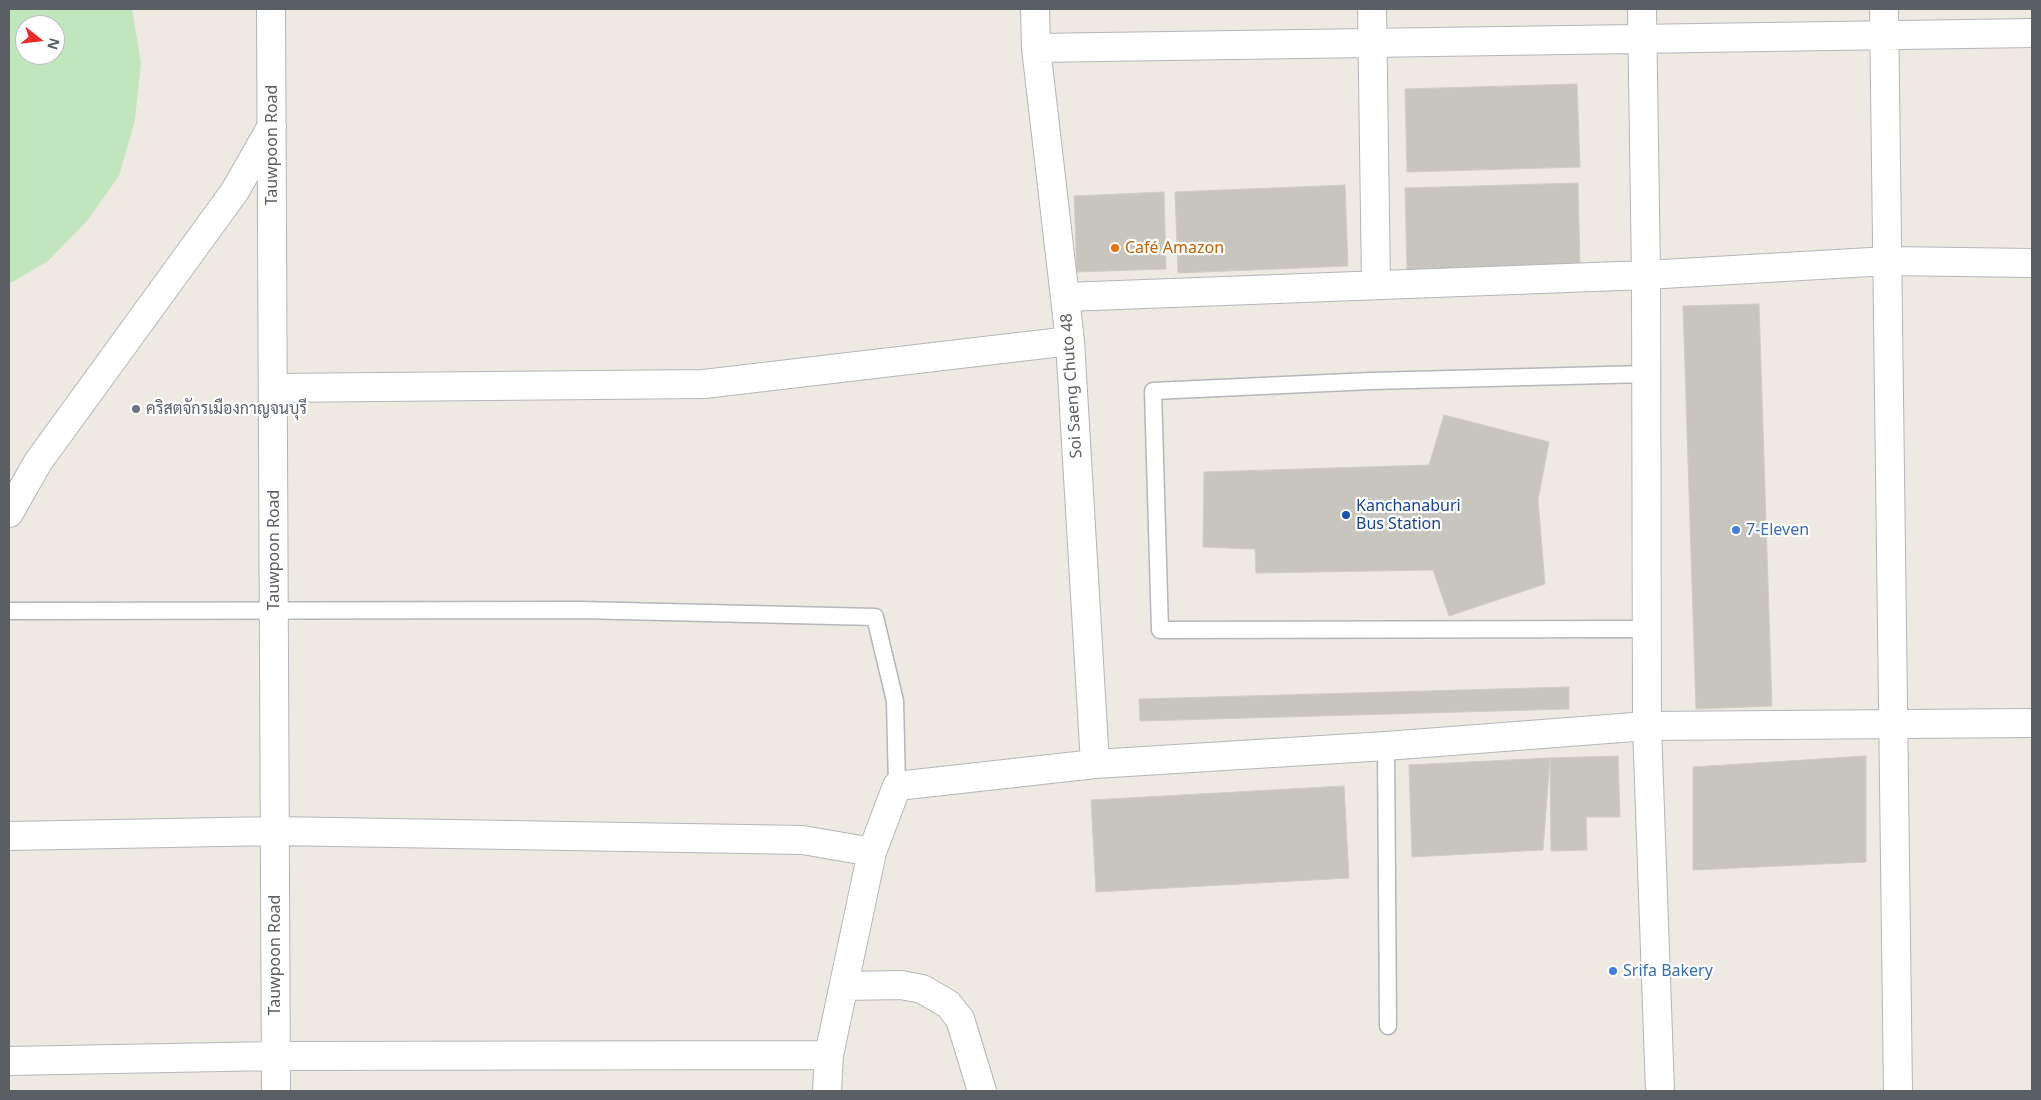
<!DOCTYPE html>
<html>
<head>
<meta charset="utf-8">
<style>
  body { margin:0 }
  #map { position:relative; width:2041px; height:1100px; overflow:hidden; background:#eeeae2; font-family:"Noto Sans",sans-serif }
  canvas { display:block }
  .frame { position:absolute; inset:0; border:10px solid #5a5f63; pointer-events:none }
  .north { position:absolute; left:15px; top:15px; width:50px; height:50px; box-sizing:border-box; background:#fff; border:1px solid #bdbfc1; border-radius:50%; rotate:106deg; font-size:14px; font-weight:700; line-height:20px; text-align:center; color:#5a5f63 }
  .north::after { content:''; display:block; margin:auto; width:18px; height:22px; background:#eb2a2c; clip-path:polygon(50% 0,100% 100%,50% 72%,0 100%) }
</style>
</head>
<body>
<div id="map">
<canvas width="2041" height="1100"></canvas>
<div class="frame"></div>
<div class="north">N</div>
</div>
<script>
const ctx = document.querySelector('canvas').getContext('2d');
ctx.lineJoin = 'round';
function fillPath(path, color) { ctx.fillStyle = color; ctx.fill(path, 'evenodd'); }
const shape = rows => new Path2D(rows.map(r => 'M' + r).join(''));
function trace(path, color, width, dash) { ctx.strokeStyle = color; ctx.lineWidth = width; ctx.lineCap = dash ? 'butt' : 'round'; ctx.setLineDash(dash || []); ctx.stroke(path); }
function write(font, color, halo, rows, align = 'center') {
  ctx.font = font + ' "Noto Sans",Sarabun,sans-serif'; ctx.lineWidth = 4.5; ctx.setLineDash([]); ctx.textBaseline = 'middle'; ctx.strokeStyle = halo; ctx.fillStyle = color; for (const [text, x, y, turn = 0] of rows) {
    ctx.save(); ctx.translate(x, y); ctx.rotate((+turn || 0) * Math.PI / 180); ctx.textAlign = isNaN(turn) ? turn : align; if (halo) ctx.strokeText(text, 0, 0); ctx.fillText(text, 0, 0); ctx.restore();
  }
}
const green = shape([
  [9,9,132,9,141,63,135,120,119,176,87,221,48,261,9,284],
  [25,25,55,25,55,55,25,55]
]);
const building = shape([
  [1577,84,1580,167,1407,172,1405,89,1577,84],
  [1578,183,1580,266,1407,271,1405,188,1578,183],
  [1345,185,1348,266,1178,273,1175,192,1345,185],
  [1164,192,1166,269,1077,272,1074,196,1164,192],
  [1759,304,1772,706,1696,709,1683,306,1759,304],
  [1444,415,1549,442,1538,500,1545,584,1449,616,1433,570,1256,573,1255,549,1203,547,1204,472,1429,465,1444,415],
  [1569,687,1569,709,1140,721,1139,699,1569,687],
  [1618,756,1620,817,1586,817,1587,850,1551,851,1550,758,1618,756],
  [1866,756,1866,862,1693,870,1693,767,1866,756],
  [1550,758,1543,850,1412,857,1409,765,1550,758],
  [1344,786,1349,878,1096,892,1091,800,1344,786]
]);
const lane = shape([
  [1645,374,1371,381,1153,391,1160,630,1647,629],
  [9,611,580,610,875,617,895,701,897,786],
  [1386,746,1388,1026]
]);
const street = shape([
  [271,9,276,1091],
  [1035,9,1036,48,1070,341,1095,764],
  [1372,9,1376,284],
  [1642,9,1646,275,1647,726,1660,1091],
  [1884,9,1898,1091],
  [1036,48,2032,33],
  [1066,297,1646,275,1888,261,2032,263],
  [274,388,704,384,1070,341],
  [9,513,38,462,235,191,272,126],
  [9,836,275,831,803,840,872,852],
  [844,986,901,985,922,989,948,1004,960,1019,982,1091],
  [9,1061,275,1056,829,1055],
  [827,1091,829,1055,872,852,897,786,1095,764,1386,746,1647,726,2032,723]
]);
const markers = [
  [1115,248,5,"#e8710a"],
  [136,409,5,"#6b7280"],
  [1346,515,5,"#1a4fb4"],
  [1736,530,5,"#3f7fe0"],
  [1613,971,5,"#3f7fe0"]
];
const streetNames = [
  ["Tauwpoon Road",272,145,-90],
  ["Soi Saeng Chuto 48",1072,386,-94],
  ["Tauwpoon Road",274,550,-90],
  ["Tauwpoon Road",275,955,-90]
];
const foodNames = [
  ["Café Amazon",1125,248]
];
const worshipNames = [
  ["คริสตจักรเมืองกาญจนบุรี",146,409]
];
const transitNames = [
  ["Kanchanaburi",1356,506],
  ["Bus Station",1356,524]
];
const shopNames = [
  ["7-Eleven",1746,530],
  ["Srifa Bakery",1623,971]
];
fillPath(green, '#c1e6be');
fillPath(building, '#c8c5bf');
trace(building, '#d2cbc0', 1);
trace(lane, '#b3b6ba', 19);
trace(street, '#b3b6ba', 30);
trace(lane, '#fff', 16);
trace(street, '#fff', 28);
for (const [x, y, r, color] of markers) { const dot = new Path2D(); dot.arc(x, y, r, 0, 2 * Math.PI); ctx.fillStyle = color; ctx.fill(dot); trace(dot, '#fff', 2); }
write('16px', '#5a5f63', '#fff', streetNames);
write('16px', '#c56008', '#fff', foodNames, 'left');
write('16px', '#5b616d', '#fff', worshipNames, 'left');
write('16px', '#164399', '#fff', transitNames, 'left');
write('16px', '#366cbe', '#fff', shopNames, 'left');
</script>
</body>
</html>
